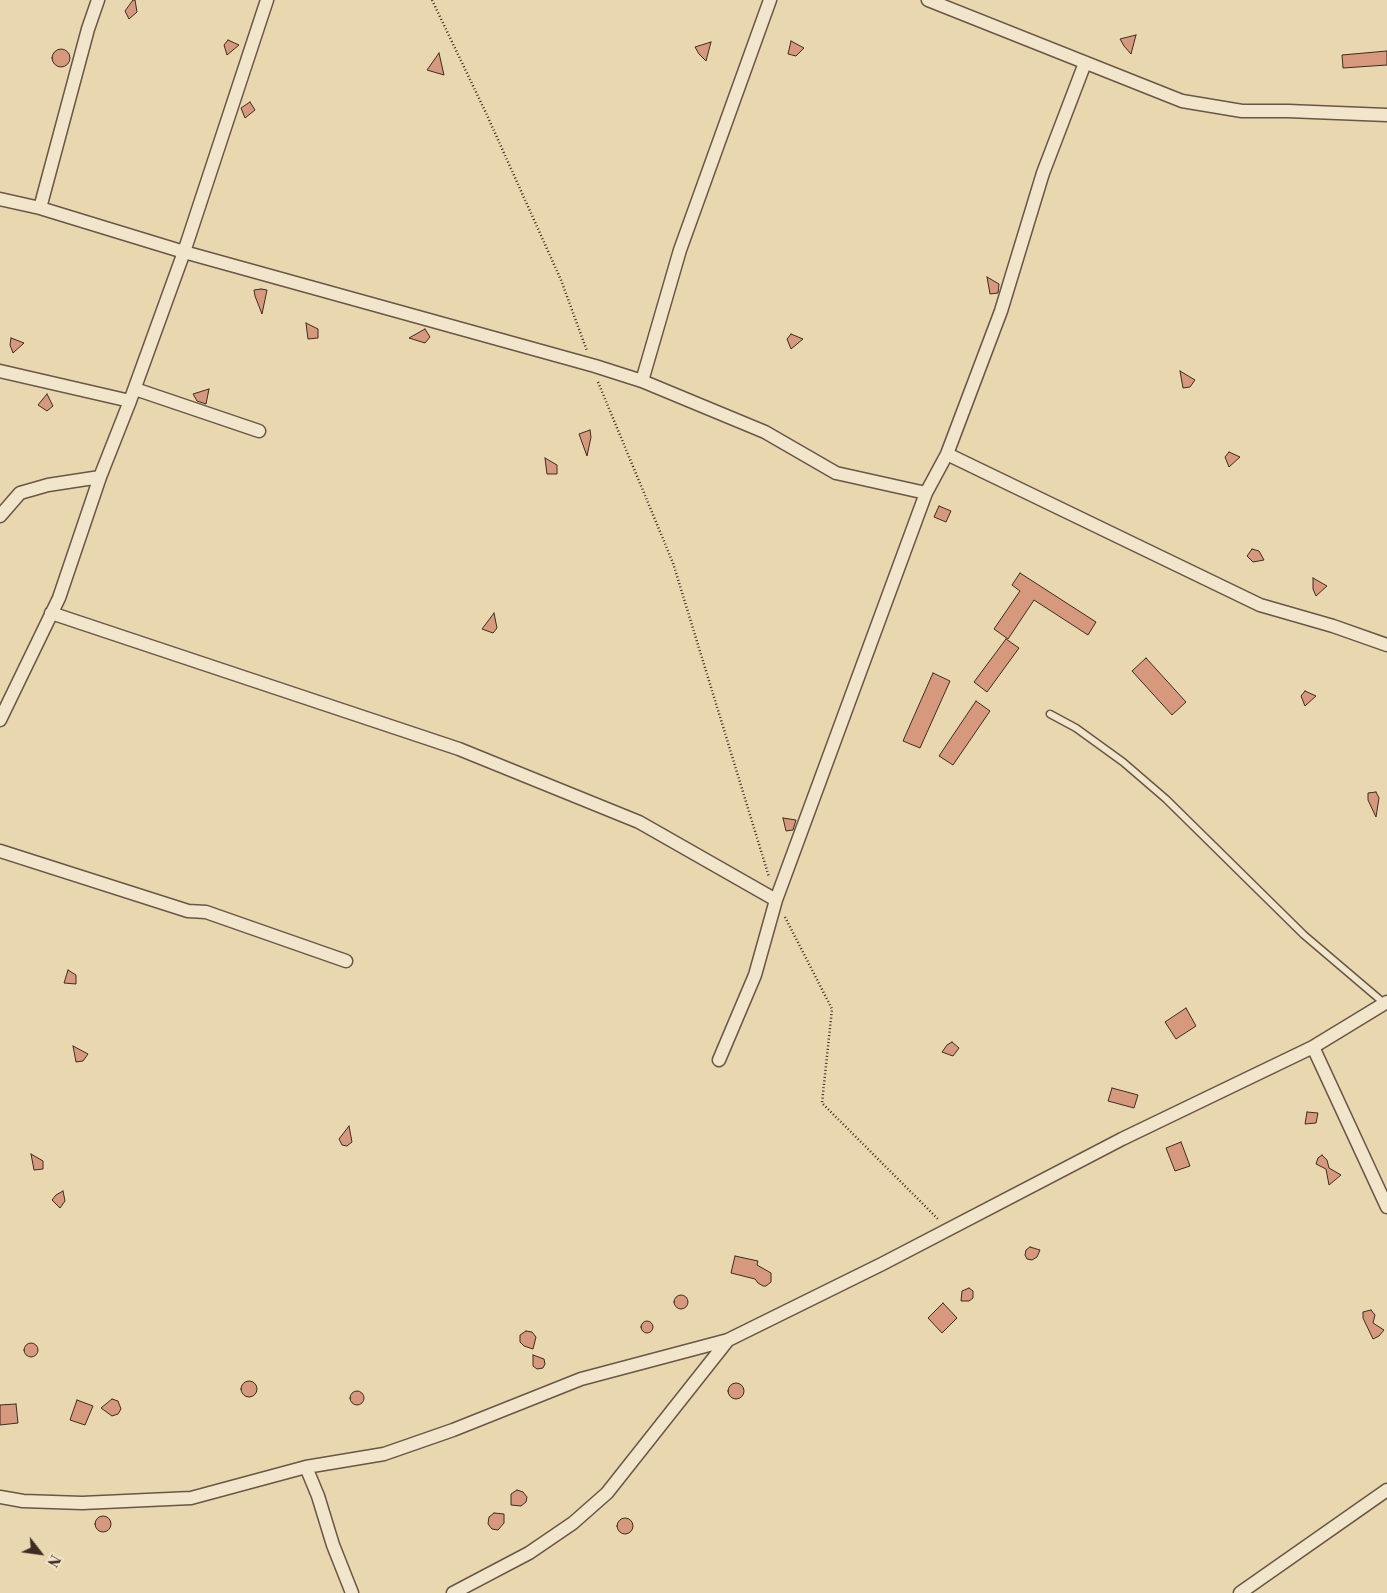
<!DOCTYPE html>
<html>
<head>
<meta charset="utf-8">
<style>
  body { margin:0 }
  #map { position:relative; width:1387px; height:1593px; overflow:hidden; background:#e9d7b0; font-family:"Libre Bodoni",serif }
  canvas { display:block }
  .north { position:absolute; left:15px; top:1528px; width:50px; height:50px; -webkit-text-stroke:4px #f1e5cc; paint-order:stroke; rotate:120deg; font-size:14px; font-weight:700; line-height:20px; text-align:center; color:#3e2b23 }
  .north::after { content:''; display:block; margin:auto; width:18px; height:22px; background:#3e2b23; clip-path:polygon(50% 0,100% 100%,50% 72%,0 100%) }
</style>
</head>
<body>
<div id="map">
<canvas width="1387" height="1593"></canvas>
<div class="north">N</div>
</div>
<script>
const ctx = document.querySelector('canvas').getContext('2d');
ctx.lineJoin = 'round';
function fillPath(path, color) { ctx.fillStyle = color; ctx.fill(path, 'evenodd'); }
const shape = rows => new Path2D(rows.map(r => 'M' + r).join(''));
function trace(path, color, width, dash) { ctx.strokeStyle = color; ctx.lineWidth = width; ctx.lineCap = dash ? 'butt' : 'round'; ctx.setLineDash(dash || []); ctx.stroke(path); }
const building = shape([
  [133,0,135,0,137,12,129,19,125,11,133,0],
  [1136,35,1131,54,1124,46,1120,39,1136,35],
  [228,40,239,45,227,55,224,45,228,40],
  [791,41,804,48,796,56,788,54,791,41],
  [711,42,706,61,699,54,695,47,711,42],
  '52 58a9 9 0 1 1 18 0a9 9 0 1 1-18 0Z',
  [1387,51,1387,65,1343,68,1342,55,1387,51],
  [439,53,444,75,427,70,439,53],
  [250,102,255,110,245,118,241,108,250,102],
  [987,277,999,284,998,293,990,294,987,277],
  [261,289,267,290,262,314,255,296,254,290,261,289],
  [306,323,318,329,318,338,308,339,306,323],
  [425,329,430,337,425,343,409,338,425,329],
  [791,334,803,339,791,349,787,339,791,334],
  [11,338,24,343,13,353,10,345,11,338],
  [1180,371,1195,380,1190,387,1183,388,1180,371],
  [209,389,206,404,197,401,193,394,209,389],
  [47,394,53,406,47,411,38,405,47,394],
  [590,430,591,437,587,456,579,434,590,430],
  [1229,452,1240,457,1229,467,1225,457,1229,452],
  [545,458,557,465,557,474,547,474,545,458],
  [939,506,951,511,946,522,934,517,939,506],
  [1252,549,1259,551,1264,560,1253,562,1247,556,1252,549],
  [1020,573,1096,622,1088,635,1034,600,1008,639,994,629,1020,591,1012,585,1020,573],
  [1313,578,1327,586,1316,596,1313,589,1313,578],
  [494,613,497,628,493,633,482,629,494,613],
  [1006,639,1019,648,987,692,974,682,1006,639],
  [1146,658,1186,702,1172,715,1132,671,1146,658],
  [933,673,950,681,920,748,903,741,933,673],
  [1305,691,1316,696,1305,706,1301,696,1305,691],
  [976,701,990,711,953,765,939,756,976,701],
  [1376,792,1379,798,1376,817,1368,800,1368,793,1376,792],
  [783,818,796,820,793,830,786,831,783,818],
  [68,970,76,975,76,984,64,983,68,970],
  [1186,1008,1196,1026,1176,1039,1165,1022,1186,1008],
  [952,1042,959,1048,953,1056,942,1052,947,1045,952,1042],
  [73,1046,88,1054,83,1061,76,1062,73,1046],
  [1112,1088,1138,1095,1134,1108,1108,1101,1112,1088],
  [1307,1112,1318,1113,1316,1123,1305,1124,1307,1112],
  [349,1126,352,1142,347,1146,342,1145,339,1139,349,1126],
  [1181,1142,1190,1166,1175,1171,1166,1148,1181,1142],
  [31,1154,43,1161,43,1169,34,1170,31,1154],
  [1322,1155,1327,1160,1329,1168,1341,1175,1329,1185,1326,1169,1316,1164,1318,1158,1322,1155],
  [63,1191,65,1201,60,1208,52,1200,56,1195,63,1191],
  [1030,1247,1040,1250,1037,1257,1032,1260,1027,1259,1025,1255,1026,1250,1030,1247],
  [735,1256,758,1261,757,1265,771,1273,771,1282,766,1286,763,1286,758,1283,755,1279,731,1273,735,1256],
  [969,1288,973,1291,973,1298,969,1301,961,1301,962,1291,969,1288],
  '674 1302a7 7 0 1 1 14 0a7 7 0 1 1-14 0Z',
  [943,1303,957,1318,942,1333,928,1318,943,1303],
  [1371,1310,1375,1315,1373,1323,1384,1330,1379,1336,1373,1339,1363,1318,1363,1312,1371,1310],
  '641 1327a6 6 0 1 1 12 0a6 6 0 1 1-12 0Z',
  [526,1331,532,1332,536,1337,533,1349,524,1346,520,1342,520,1335,526,1331],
  '24 1350a7 7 0 1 1 14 0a7 7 0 1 1-14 0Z',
  [533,1355,544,1359,545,1364,543,1368,537,1369,533,1366,533,1355],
  '241 1389a8 8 0 1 1 16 0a8 8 0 1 1-16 0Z',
  '728 1391a8 8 0 1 1 16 0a8 8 0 1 1-16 0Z',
  '350 1398a7 7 0 1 1 14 0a7 7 0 1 1-14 0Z',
  [112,1399,118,1401,121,1409,118,1414,112,1416,101,1408,112,1399],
  [77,1400,93,1406,85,1425,70,1420,77,1400],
  [16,1404,18,1423,0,1425,0,1405,16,1404],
  [517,1490,523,1492,527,1497,526,1502,521,1506,511,1505,511,1494,517,1490],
  [494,1513,504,1514,504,1523,498,1530,492,1529,488,1524,489,1517,494,1513],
  '95 1524a8 8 0 1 1 16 0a8 8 0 1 1-16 0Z',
  '617 1526a8 8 0 1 1 16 0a8 8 0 1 1-16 0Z'
]);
const path = shape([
  [432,0,486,113,561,280,587,351],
  [598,382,673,563,769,877],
  [785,917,832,1009,822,1103,938,1219]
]);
const service = shape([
  [1050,714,1076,728,1123,762,1166,799,1304,935,1384,1003]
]);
const minor = shape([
  [928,0,1182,101,1242,111,1288,111,1387,115],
  [0,199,40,208,184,252,595,366,642,381,765,432,836,473,926,493],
  [40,208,88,29,98,0],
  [0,371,130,401],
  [642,381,680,250,770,0],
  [135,389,259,431],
  [947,454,1260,605,1333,626,1387,645],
  [0,516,20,493,48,485,100,477],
  [51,613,459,749,639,822,776,900],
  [0,720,59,598,100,477,130,401,184,252,267,0],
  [0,851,188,911,206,912,346,961],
  [1313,1047,1387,1207],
  [719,1060,755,975,776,900,926,493,947,454,1001,311,1043,173,1085,63],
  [306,1467,318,1496,333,1545,352,1593],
  [0,1497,23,1501,82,1503,191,1498,306,1467,384,1454,453,1430,581,1379,728,1340],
  [453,1593,529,1553,573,1523,607,1493,728,1340,882,1264,1122,1139,1313,1047,1387,1002],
  [1240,1593,1387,1490]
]);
fillPath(building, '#d7997e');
trace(building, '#3e2b23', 1);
trace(service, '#695646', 9);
trace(minor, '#695646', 15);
trace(path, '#3e2b23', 2.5, [1, 2.5]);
trace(service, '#f1e5cc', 6);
trace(minor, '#f1e5cc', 12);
</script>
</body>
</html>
